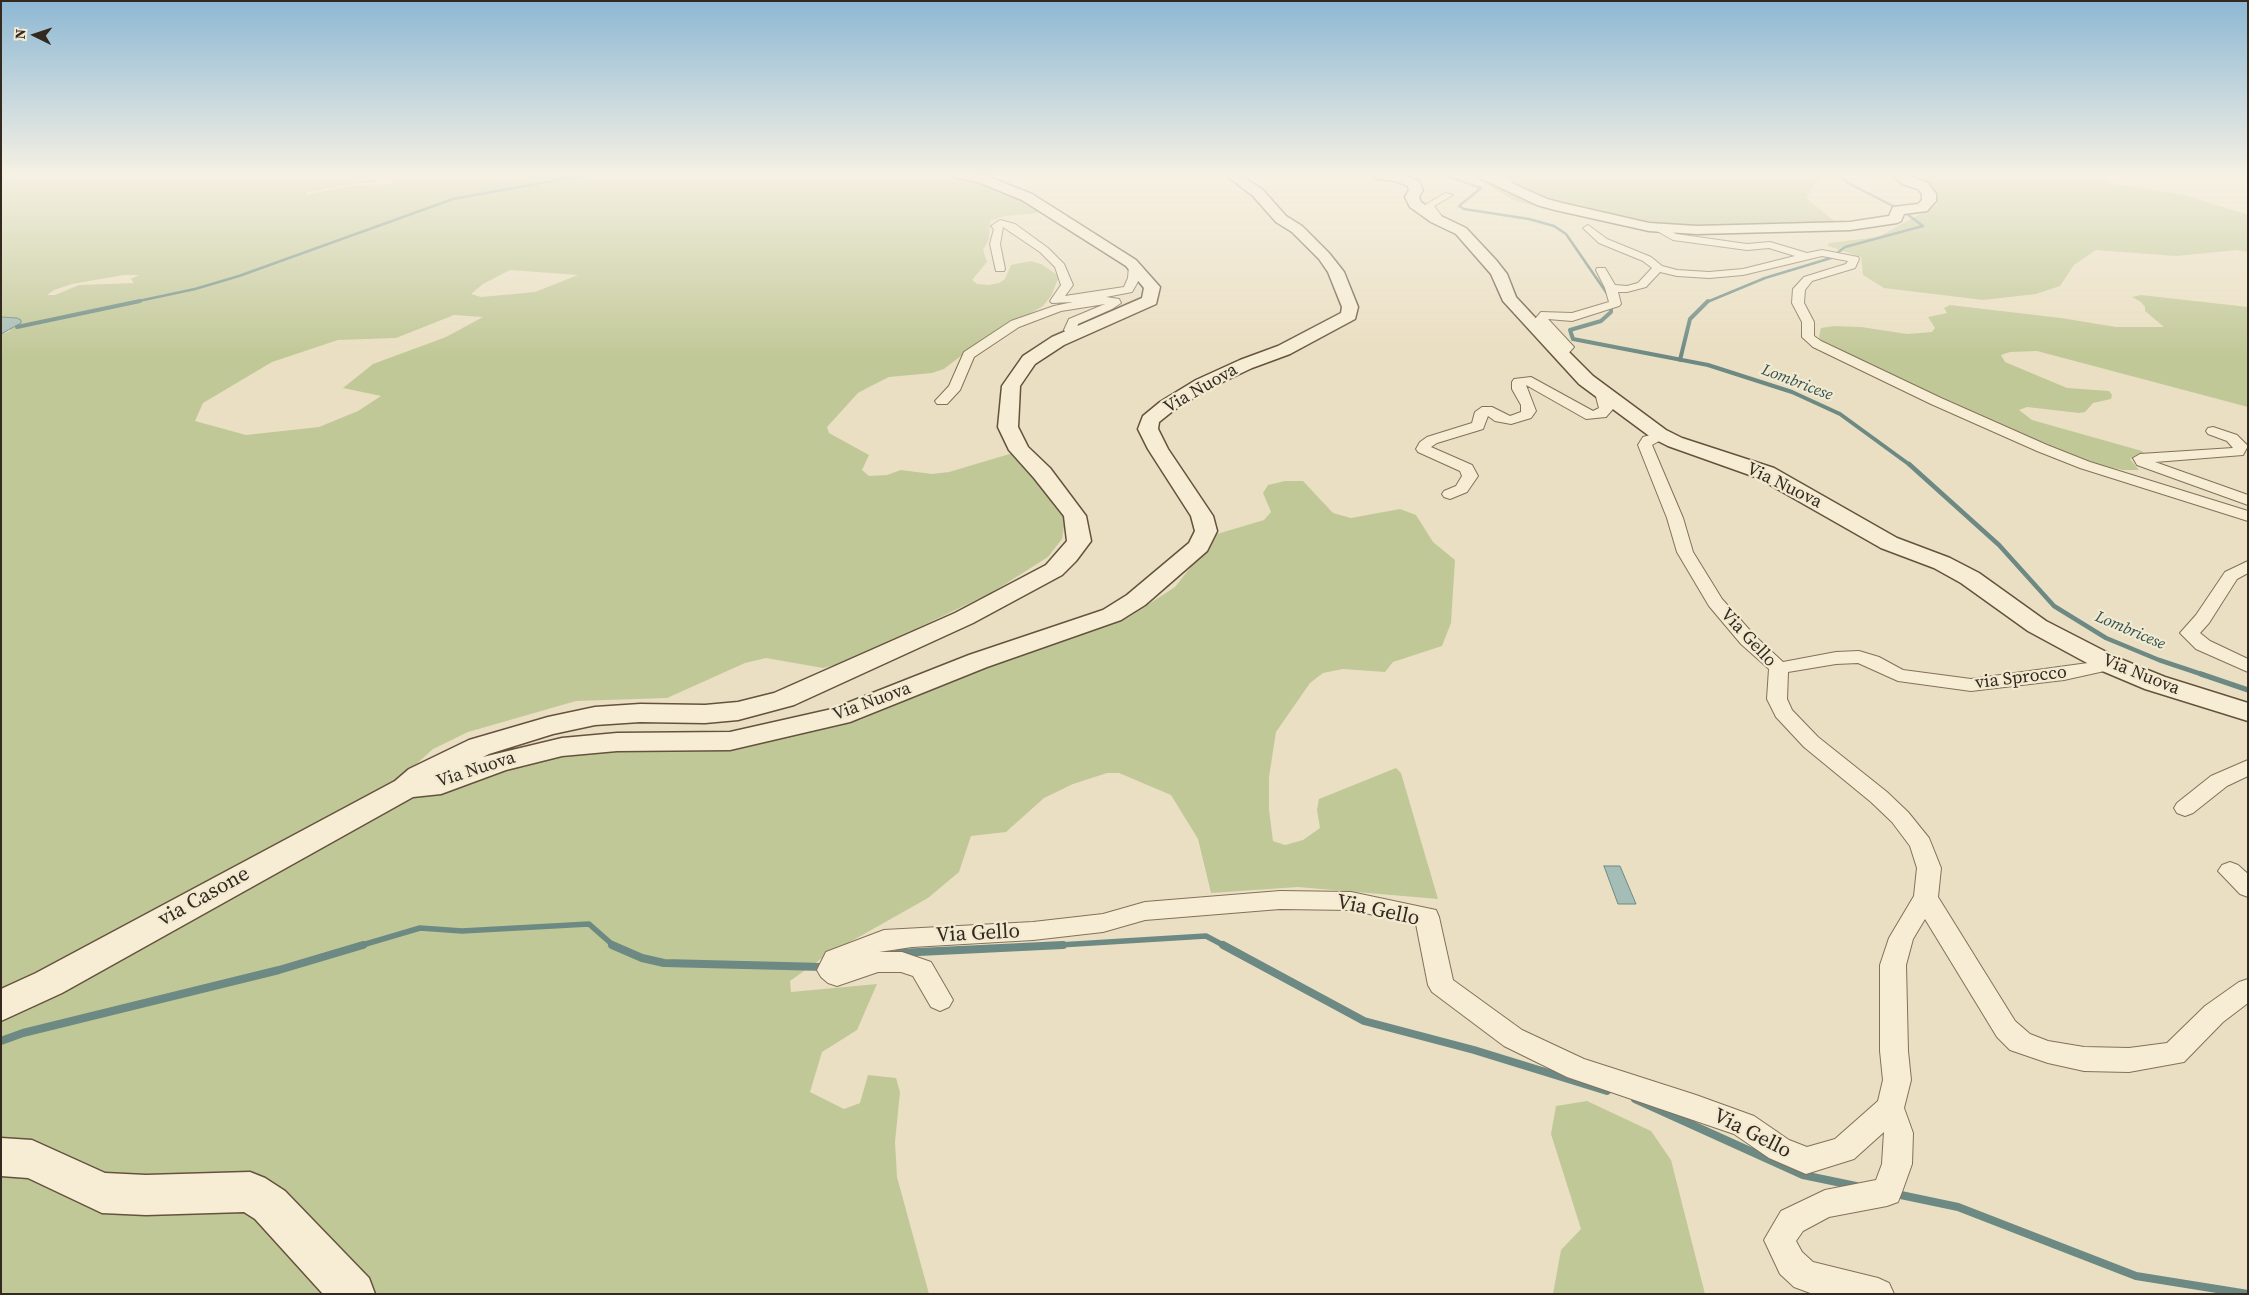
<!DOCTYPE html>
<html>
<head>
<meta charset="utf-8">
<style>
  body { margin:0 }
  #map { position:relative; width:2249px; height:1295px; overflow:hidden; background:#eadfc2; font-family:"Source Serif 4",serif }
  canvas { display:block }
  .frame { position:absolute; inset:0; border:2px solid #34291e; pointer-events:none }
  .north { position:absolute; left:10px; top:10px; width:50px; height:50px; -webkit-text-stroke:4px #f2e9d1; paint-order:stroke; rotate:274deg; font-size:14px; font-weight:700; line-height:20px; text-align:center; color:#34291e }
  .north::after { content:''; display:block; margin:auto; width:18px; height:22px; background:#34291e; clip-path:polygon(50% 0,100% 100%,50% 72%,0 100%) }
</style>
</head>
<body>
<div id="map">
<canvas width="2249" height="1295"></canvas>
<div class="frame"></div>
<div class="north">N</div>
</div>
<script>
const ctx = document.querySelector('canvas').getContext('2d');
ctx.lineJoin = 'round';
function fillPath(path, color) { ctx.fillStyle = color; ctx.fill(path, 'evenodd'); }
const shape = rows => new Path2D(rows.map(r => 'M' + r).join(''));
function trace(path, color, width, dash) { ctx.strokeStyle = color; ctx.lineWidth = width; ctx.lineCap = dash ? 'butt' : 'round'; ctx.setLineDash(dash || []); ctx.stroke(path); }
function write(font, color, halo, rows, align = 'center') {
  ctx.font = font + ' "Source Serif 4",serif'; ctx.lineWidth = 4.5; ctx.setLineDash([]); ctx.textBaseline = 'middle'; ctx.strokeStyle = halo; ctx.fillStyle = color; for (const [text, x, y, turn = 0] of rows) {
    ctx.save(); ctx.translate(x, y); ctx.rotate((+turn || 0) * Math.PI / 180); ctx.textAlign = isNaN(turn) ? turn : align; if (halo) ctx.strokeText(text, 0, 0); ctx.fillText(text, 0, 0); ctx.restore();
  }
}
const green = shape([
  [1,175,400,175,373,183,360,183,308,192,305,195,354,185,390,184,396,179,409,175,952,175,1006,190,1039,209,1036,213,1005,216,990,221,989,239,983,250,987,262,972,280,977,284,989,285,999,283,1005,279,1011,265,1031,261,1041,264,1056,274,1058,279,1051,296,1043,306,975,345,944,369,932,373,889,377,869,387,858,393,827,427,829,433,869,455,862,470,869,476,887,475,901,470,932,474,949,472,1013,453,1054,496,1065,521,1062,539,1048,557,991,593,844,663,823,668,766,658,745,663,667,698,576,701,468,732,433,749,393,785,579,753,626,747,721,749,860,720,967,674,1129,617,1175,587,1217,534,1264,520,1271,512,1263,493,1268,485,1285,481,1303,481,1333,513,1351,518,1400,509,1416,515,1433,542,1455,560,1451,623,1442,646,1393,662,1385,672,1343,669,1323,673,1310,683,1276,732,1269,777,1269,810,1273,841,1285,845,1303,840,1320,828,1317,810,1319,799,1396,768,1401,773,1438,899,1298,887,1211,893,1198,839,1171,795,1119,773,1107,773,1073,784,1044,798,1006,832,971,836,959,872,928,898,825,956,790,981,791,992,877,984,857,1030,822,1052,810,1092,844,1109,860,1103,868,1075,896,1078,900,1092,895,1142,897,1177,929,1294,1,1294,1,334,10,331,10,317,1,317],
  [510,270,578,275,535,292,481,297,471,294,483,284],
  [124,275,139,275,131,279,134,283,79,285,55,295,47,295,54,290,72,284],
  [454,315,483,317,446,337,373,364,343,388,381,396,358,411,319,427,246,435,195,421,203,403,272,362,338,340,396,338],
  [1469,175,1821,175,1806,198,1838,224,1688,229,1636,225,1619,218,1600,222,1515,201],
  [1907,175,2101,175,2113,184,2185,195,2248,215,2248,252,2237,250,2176,256,2096,250,2074,265,2060,286,2036,294,1983,300,1884,288,1863,275,1861,257,1828,246,1829,243,1878,237,1937,205,1937,196,1930,186],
  [2141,295,2248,307,2248,407,2037,351,2010,352,2001,355,2005,362,2067,388,2109,391,2112,395,2111,399,2093,403,2085,412,2079,413,2027,407,2019,410,2032,420,2142,451,2146,455,2130,459,2139,470,2123,470,2103,466,2051,446,1907,382,1822,343,1819,337,1821,328,1834,326,1861,327,1907,334,1932,332,1935,328,1928,317,1947,313,1944,308,1950,305,2061,318,2116,327,2164,327,2145,311,2145,307,2141,302,2132,297],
  [1587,1101,1651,1131,1671,1160,1705,1294,1553,1294,1561,1250,1581,1229,1551,1134,1556,1106]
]);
const water = shape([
  [1,317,17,318,21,320,21,323,1,334,1,317],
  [1604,866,1620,866,1636,904,1618,904,1604,866]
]);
const streamFar4 = shape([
  [1444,175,1481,188,1459,206,1464,209,1529,219,1554,226,1566,234,1608,295],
  [134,302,195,289,239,276,453,199,585,175],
  [1707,302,1765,278,1831,258,1845,247,1923,226,1903,211,1848,183,1843,179,1843,175]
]);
const streamFar3 = shape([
  [1611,303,1611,312,1601,321,1570,330,1573,339,1708,365,1792,392,1840,414,1910,465],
  [17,327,140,301],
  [1680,360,1690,319,1708,301]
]);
const streamFar2 = shape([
  [1909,464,1999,545,2054,606,2106,638,2159,660,2204,675]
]);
const streamFar1 = shape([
  [2201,674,2248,690],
  [359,946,420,928,462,931,589,924,614,946],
  [1043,946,1206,936,1225,946]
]);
const stream = shape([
  [612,945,642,958,664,963,824,967],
  [1223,945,1364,1021,1474,1050,1607,1091],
  [898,953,1063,945],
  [1,1041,23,1033,279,970,363,945],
  [1635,1099,1803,1175,1856,1186],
  [1896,1194,1958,1207,2136,1276,2248,1294]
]);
const street = shape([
  [1494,175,1504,175,1512,181,1514,186,1506,188,1494,175],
  [1445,193,1453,195,1434,206,1441,215,1441,219,1432,221,1431,216,1424,209,1425,205,1445,193],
  [1000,220,1015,224,1048,248,1064,264,1073,285,1065,296,1124,287,1128,278,1129,266,1134,263,1139,266,1140,278,1132,292,1106,297,1119,299,1121,303,1112,309,1078,324,1077,329,1082,333,1080,336,1076,337,1066,333,1064,330,1069,319,1105,304,1061,311,1019,327,974,357,960,390,947,404,937,404,935,401,949,386,964,352,1011,321,1054,306,1073,302,1052,303,1050,301,1061,285,1055,267,1040,252,1003,227,1000,244,1005,269,1004,271,996,271,990,244,994,229,991,226,1000,220],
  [1588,225,1607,239,1651,257,1662,266,1677,270,1709,272,1743,269,1795,256,1769,248,1747,250,1673,240,1657,231,1657,227,1665,227,1676,234,1747,244,1770,242,1807,253,1822,250,1858,257,1859,259,1855,268,1812,281,1805,290,1804,303,1814,322,1814,336,1821,341,1941,398,2047,445,2090,462,2248,511,2248,521,2080,468,2037,451,1931,404,1813,347,1802,337,1802,322,1792,303,1793,289,1804,277,1846,264,1848,261,1822,256,1743,275,1709,278,1677,276,1660,272,1646,287,1627,292,1618,292,1621,304,1619,306,1572,321,1548,319,1574,347,1566,356,1558,356,1556,353,1561,347,1535,319,1541,312,1572,313,1609,302,1605,288,1596,270,1597,268,1605,268,1615,285,1627,286,1638,283,1652,268,1643,261,1599,243,1583,228,1588,225],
  [1531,377,1593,411,1599,408,1595,393,1597,390,1607,390,1613,409,1606,417,1586,419,1526,385,1536,411,1531,418,1511,424,1495,421,1488,416,1483,429,1437,443,1431,447,1472,465,1478,476,1467,492,1450,499,1444,497,1442,494,1444,491,1456,486,1462,476,1460,471,1418,452,1416,449,1420,442,1427,437,1472,423,1475,412,1482,407,1492,407,1510,416,1521,412,1521,405,1512,389,1512,382,1514,379,1531,377],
  [2213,427,2237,435,2248,446,2243,455,2155,462,2248,495,2248,505,2137,465,2133,458,2140,454,2233,448,2227,441,2208,434,2206,431,2208,428,2213,427],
  [1661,432,1668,436,1652,445,1683,518,1693,552,1722,599,1755,636,1783,662,1836,652,1859,651,1879,657,1903,670,1971,679,2088,663,2080,653,2082,649,2089,647,2096,649,2112,666,2109,670,2064,680,1971,691,1898,681,1858,663,1836,664,1788,672,1787,699,1792,710,1818,737,1887,792,1908,812,1929,838,1941,868,1938,897,2015,1021,2030,1034,2048,1041,2084,1047,2129,1048,2167,1043,2205,1006,2239,982,2248,979,2248,1003,2223,1022,2184,1062,2129,1072,2084,1071,2048,1063,2010,1050,1997,1037,1925,919,1913,939,1906,965,1908,1051,1911,1080,1904,1108,1913,1133,1912,1164,1902,1192,1898,1202,1887,1206,1829,1217,1803,1231,1796,1241,1802,1252,1813,1262,1878,1278,1889,1283,1894,1294,1813,1294,1794,1287,1780,1274,1764,1240,1781,1211,1825,1190,1876,1180,1882,1164,1884,1132,1854,1159,1806,1174,1769,1158,1734,1134,1567,1077,1504,1046,1432,992,1428,985,1416,924,1351,910,1280,909,1145,920,1103,932,1033,940,912,947,879,952,902,952,931,962,953,1000,949,1007,940,1011,931,1007,913,976,901,972,878,972,837,986,828,983,821,977,817,970,826,952,884,930,1033,922,1103,914,1145,902,1280,891,1351,892,1436,910,1439,917,1453,980,1522,1030,1584,1059,1696,1095,1754,1116,1789,1140,1807,1147,1835,1139,1878,1101,1883,1080,1880,1051,1880,965,1889,938,1914,896,1917,868,1910,846,1892,822,1871,802,1804,747,1776,717,1767,699,1769,669,1741,644,1709,606,1677,552,1667,518,1638,445,1643,437,1661,432],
  [2248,561,2248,573,2237,579,2209,623,2200,633,2210,641,2248,659,2248,672,2196,649,2180,633,2196,615,2225,572,2248,561],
  [2248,760,2248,776,2227,786,2193,813,2185,816,2177,813,2174,808,2177,803,2211,776,2248,760],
  [2230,862,2238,865,2248,874,2248,897,2240,894,2218,871,2222,865,2230,862]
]);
const secondary = shape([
  [955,175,986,176,1032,194,1136,260,1160,287,1156,304,1064,345,1035,364,1020,386,1018,427,1028,447,1050,468,1086,516,1091,541,1076,561,1062,575,973,623,794,705,738,720,705,723,640,722,595,725,553,734,489,754,483,757,562,738,617,733,730,732,832,709,969,655,1103,610,1127,595,1189,543,1195,531,1191,516,1148,449,1138,429,1143,416,1160,402,1196,380,1240,360,1278,346,1341,313,1342,307,1328,272,1319,259,1292,232,1276,222,1253,196,1226,175,1240,175,1263,190,1286,216,1302,226,1329,253,1344,272,1358,307,1355,319,1290,354,1252,368,1210,388,1174,410,1159,422,1158,429,1168,449,1213,516,1217,531,1207,551,1145,605,1121,620,987,667,850,722,730,750,617,751,562,756,506,770,441,794,413,797,62,993,1,1021,1,989,36,973,395,781,409,769,469,740,548,717,595,707,640,704,705,705,738,702,774,693,955,613,1046,565,1067,541,1064,516,1034,478,1009,450,998,427,1002,386,1023,356,1052,337,1142,298,1144,288,1126,266,1022,200,978,182,957,178,955,175],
  [1372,175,1403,175,1419,181,1423,190,1419,197,1421,202,1441,216,1466,228,1496,260,1507,274,1516,297,1542,325,1593,376,1666,430,1682,438,1774,468,1897,538,1950,558,1979,573,2046,621,2118,658,2165,677,2248,703,2248,721,2145,689,2100,670,2028,631,1961,583,1934,568,1881,548,1758,478,1668,446,1652,438,1579,384,1503,301,1491,274,1456,234,1431,222,1410,207,1405,197,1409,190,1408,186,1395,181,1374,178,1372,175],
  [1478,175,1494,175,1547,199,1562,203,1649,223,1697,226,1850,222,1889,216,1893,207,1918,204,1922,200,1922,194,1918,189,1902,184,1892,175,1906,175,1928,183,1936,194,1936,201,1927,211,1904,214,1901,221,1897,223,1850,230,1697,234,1649,231,1555,210,1537,205,1480,178,1478,175],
  [1,1138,32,1140,105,1173,146,1175,250,1172,265,1178,285,1191,369,1278,375,1294,323,1294,255,1219,244,1212,146,1215,102,1213,28,1178,1,1176,1,1138]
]);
const farWaternames = [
  ["Lombricese",1797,383,21],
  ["Lombricese",2130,631,23]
];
const streetNames = [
  ["Via Nuova",1201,389,-30],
  ["Via Nuova",1784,486,26],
  ["Via Gello",1748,638,47],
  ["Via Nuova",2141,675,22],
  ["via Sprocco",2021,678,-7],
  ["Via Nuova",872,702,-20],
  ["Via Nuova",476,770,-18]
];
const nearStreetnames = [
  ["via Casone",204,897,-29],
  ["Via Gello",1378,911,12],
  ["Via Gello",978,934,-3],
  ["Via Gello",1752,1134,27]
];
fillPath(green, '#c1c897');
fillPath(water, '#a4bdb6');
trace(water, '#6c8a83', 1);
trace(streamFar4, '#6c8a83', 2.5);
trace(streamFar3, '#6c8a83', 4);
trace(streamFar2, '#6c8a83', 4.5);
trace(streamFar1, '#6c8a83', 5.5);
trace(stream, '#6c8a83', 8);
trace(street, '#83715a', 2);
trace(secondary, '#65523e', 3);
fillPath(street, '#f6edd4');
fillPath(secondary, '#f6edd4');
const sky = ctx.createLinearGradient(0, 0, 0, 356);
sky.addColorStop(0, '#8db8d4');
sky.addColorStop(0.49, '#f6f1e4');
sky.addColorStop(1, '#f6f1e400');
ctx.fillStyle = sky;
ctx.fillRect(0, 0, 2249, 356);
write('italic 16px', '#2e5251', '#f2e9d1', farWaternames);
write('18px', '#34291e', '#f2e9d1', streetNames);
write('21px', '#34291e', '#f2e9d1', nearStreetnames);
</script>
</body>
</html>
